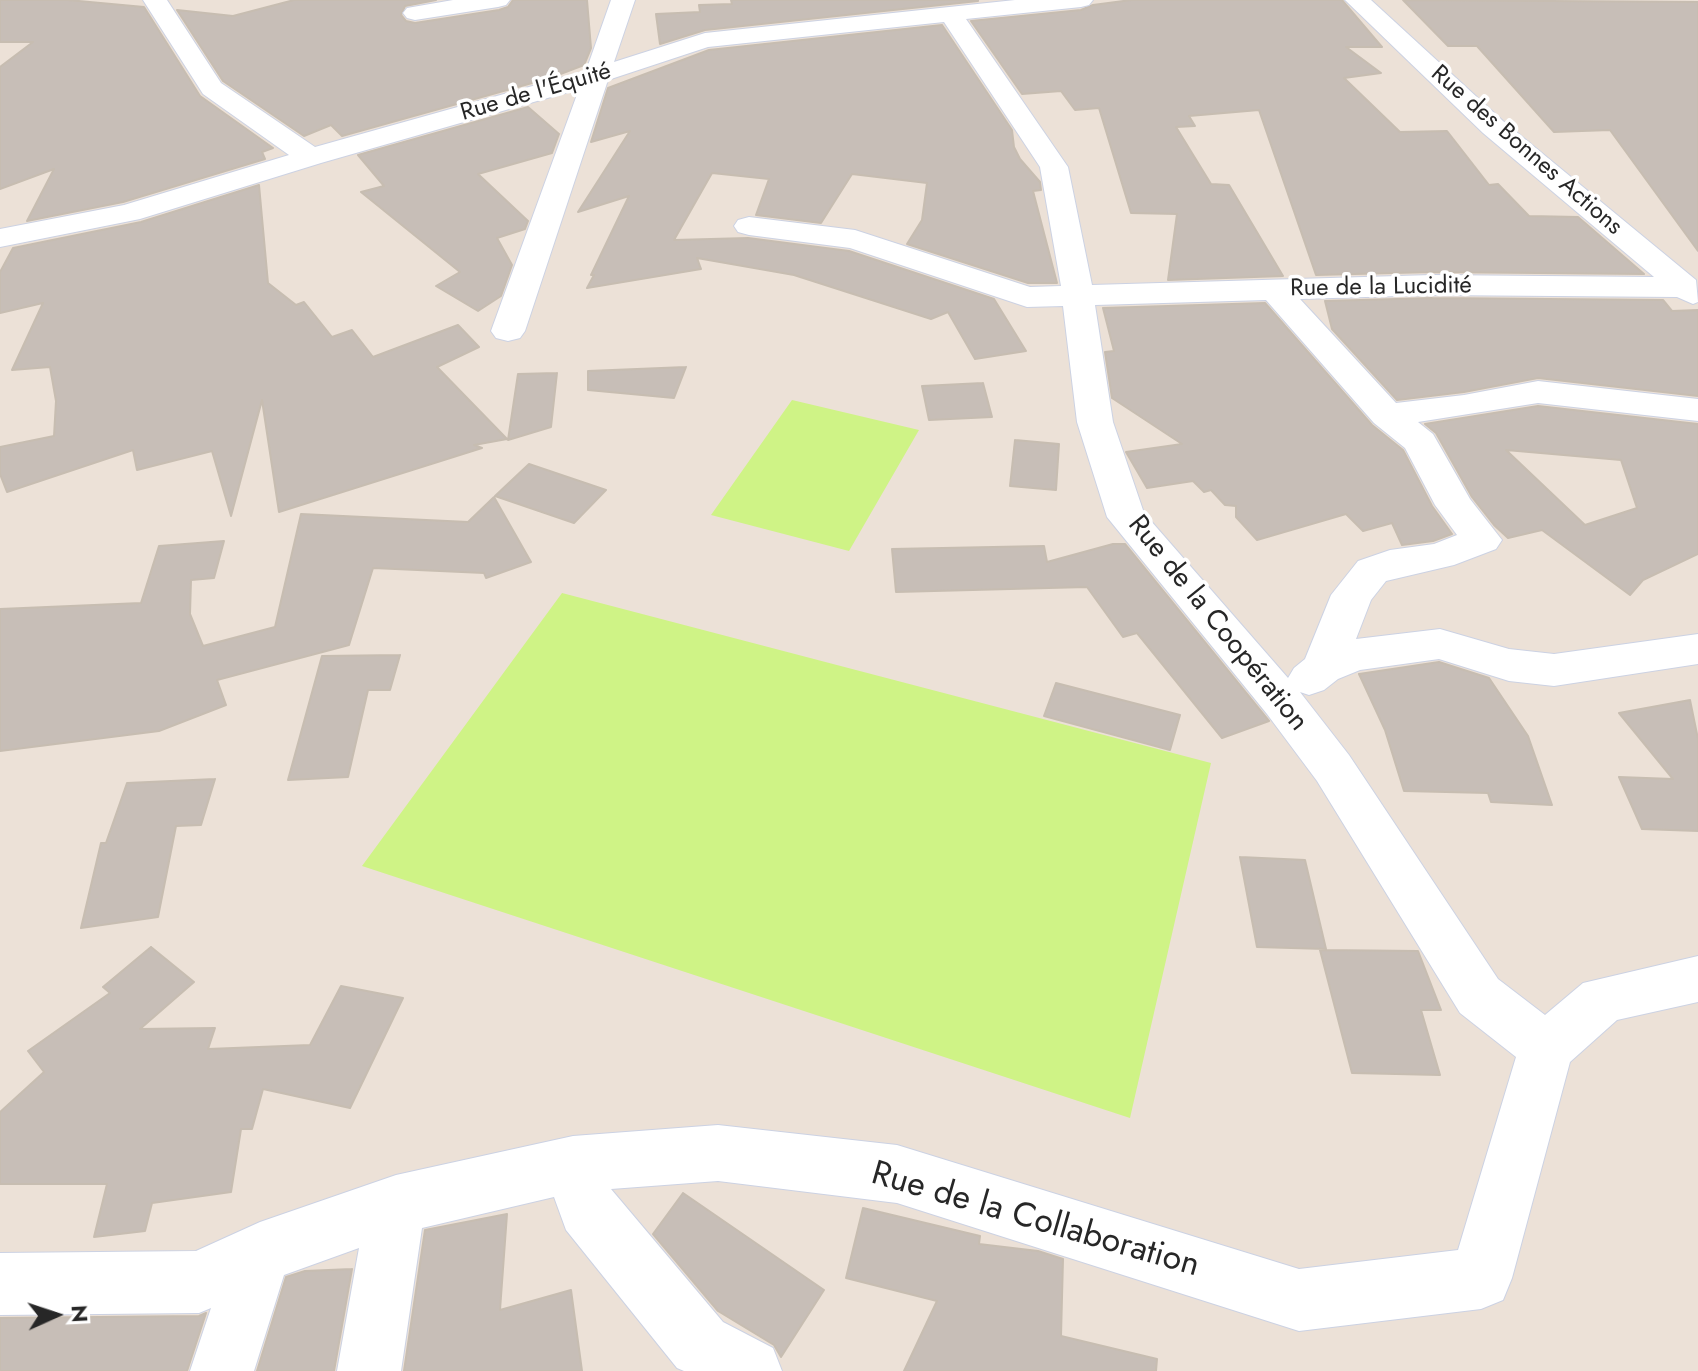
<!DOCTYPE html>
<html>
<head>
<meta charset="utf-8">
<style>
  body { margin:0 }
  #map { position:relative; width:1698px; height:1371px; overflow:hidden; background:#ece1d7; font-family:Jost,sans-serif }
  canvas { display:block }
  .north { position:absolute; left:16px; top:1275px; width:80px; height:80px; -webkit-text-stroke:6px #fff; paint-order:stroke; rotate:87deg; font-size:22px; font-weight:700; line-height:32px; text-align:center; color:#272727 }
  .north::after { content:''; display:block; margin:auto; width:28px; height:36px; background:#272727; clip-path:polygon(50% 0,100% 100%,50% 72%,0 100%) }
</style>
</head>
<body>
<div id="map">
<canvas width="1698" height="1371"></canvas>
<div class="north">N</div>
</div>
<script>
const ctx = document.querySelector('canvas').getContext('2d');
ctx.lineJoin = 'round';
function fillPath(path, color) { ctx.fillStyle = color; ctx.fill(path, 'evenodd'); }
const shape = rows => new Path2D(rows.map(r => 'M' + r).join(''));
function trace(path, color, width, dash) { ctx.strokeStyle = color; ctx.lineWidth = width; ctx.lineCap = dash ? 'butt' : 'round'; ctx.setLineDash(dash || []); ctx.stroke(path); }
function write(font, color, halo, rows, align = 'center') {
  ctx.font = font + ' Jost,sans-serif'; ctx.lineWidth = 7; ctx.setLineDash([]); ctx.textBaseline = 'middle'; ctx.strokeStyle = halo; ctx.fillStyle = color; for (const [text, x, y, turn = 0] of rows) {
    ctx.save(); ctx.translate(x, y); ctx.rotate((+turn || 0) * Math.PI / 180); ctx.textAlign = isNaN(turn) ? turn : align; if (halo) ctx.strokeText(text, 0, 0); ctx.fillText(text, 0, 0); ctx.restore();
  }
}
const pitch = shape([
  [792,400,919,430,849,551,711,515],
  [562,593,1211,763,1130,1118,362,866]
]);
const building = shape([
  [0,0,68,0,144,7,200,96,273,148,262,152,265,159,123,202,27,221,54,169,0,189,0,67,33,42,0,42,0,0],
  [294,0,436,0,405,6,401,15,406,21,415,23,499,10,508,7,513,0,587,0,591,48,584,65,550,78,342,136,331,125,304,136,223,81,177,10,233,16,294,0],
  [731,0,978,0,978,1,705,30,660,44,656,14,700,12,699,5,732,4,731,0],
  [1131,0,1342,0,1382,47,1346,47,1381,73,1344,78,1400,132,1447,131,1489,185,1498,184,1529,216,1578,217,1644,274,1432,272,1316,275,1259,110,1189,116,1195,126,1176,127,1211,184,1229,185,1283,276,1168,280,1177,214,1131,213,1099,108,1075,110,1061,91,1022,94,971,21,1081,10,1093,5,1131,0],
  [1403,0,1698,2,1698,251,1610,130,1554,132,1477,46,1448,46,1403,0],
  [942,25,1012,130,1014,147,1020,159,1040,182,1041,190,1033,191,1057,283,1028,283,907,244,922,220,927,183,852,174,821,223,756,215,769,179,712,173,674,240,748,238,849,251,994,299,1026,351,975,359,948,312,931,319,794,275,697,258,701,269,587,288,594,275,591,275,629,196,578,212,630,131,591,142,608,88,709,50,942,25],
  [528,107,559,134,552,153,478,174,528,221,525,229,497,238,512,265,501,296,478,311,436,286,460,272,361,192,384,186,358,155,528,107],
  [259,185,268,283,296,305,304,302,332,337,352,330,373,357,458,325,479,347,437,367,507,439,474,445,482,448,279,512,262,400,231,516,212,451,137,470,133,450,7,492,0,474,0,447,54,436,56,401,50,367,12,370,43,303,0,313,0,272,13,248,141,222,259,185],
  [1432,298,1663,300,1672,311,1698,310,1698,396,1538,378,1464,392,1397,400,1332,329,1325,301,1432,298],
  [1265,303,1372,425,1403,450,1432,506,1452,534,1433,541,1402,545,1392,523,1363,531,1346,514,1257,540,1236,517,1236,506,1225,505,1211,490,1204,492,1193,481,1147,488,1126,452,1182,444,1112,398,1105,352,1114,351,1103,308,1265,303],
  [686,367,674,398,588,390,588,371,686,367],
  [557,373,551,427,508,440,518,374,557,373],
  [983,383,992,417,929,420,922,386,983,383],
  [1538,406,1698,424,1698,554,1643,580,1630,595,1542,530,1508,538,1494,525,1472,497,1436,433,1425,424,1538,406],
  [1506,450,1621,460,1637,508,1585,525,1506,450],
  [1015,440,1059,444,1056,490,1010,486,1015,440],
  [529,464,606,490,574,523,495,496,529,464],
  [494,497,531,562,486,578,484,573,373,568,349,645,217,680,226,705,159,731,0,751,0,609,141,603,159,546,224,541,214,578,191,580,190,614,203,646,275,627,301,514,468,522,494,497],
  [1113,544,1125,544,1269,721,1222,738,1137,633,1123,637,1087,587,896,592,892,549,1044,546,1047,562,1113,544],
  [400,655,390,690,368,690,348,777,288,780,322,656,400,655],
  [1439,662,1489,678,1528,736,1552,805,1491,802,1488,793,1404,791,1385,730,1359,674,1439,662],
  [1056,683,1180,715,1170,750,1044,716,1056,683],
  [1690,700,1698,739,1698,831,1642,829,1619,777,1673,779,1619,713,1690,700],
  [215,779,201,825,176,826,158,917,81,928,101,843,106,843,127,783,215,779],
  [1240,857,1305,860,1326,949,1257,947,1240,857],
  [151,947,194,982,140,1029,215,1028,208,1049,310,1045,341,986,403,998,350,1108,263,1089,252,1129,241,1129,231,1192,152,1203,145,1231,94,1237,107,1184,0,1184,0,1112,44,1072,28,1051,110,993,103,987,151,947],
  [1320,950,1418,951,1441,1010,1421,1010,1440,1075,1352,1073,1320,950],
  [683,1193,824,1290,781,1357,774,1345,718,1311,653,1234,683,1193],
  [863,1208,980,1236,979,1244,1038,1251,1063,1259,1061,1336,1157,1359,1156,1371,904,1371,937,1301,846,1278,863,1208],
  [507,1214,500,1310,571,1290,582,1371,404,1371,425,1230,507,1214],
  [352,1269,334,1371,257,1371,286,1277,305,1271,352,1269],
  [206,1313,187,1371,0,1371,0,1318,199,1316,206,1313]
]);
const minor = shape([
  [143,0,167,0,221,83,315,147,586,71,611,0,635,0,614,62,705,33,1015,0,1093,0,1089,5,1081,7,966,19,1068,167,1092,285,1432,275,1654,277,1483,133,1345,0,1371,0,1503,121,1696,280,1698,302,1693,304,1677,297,1432,295,1300,299,1396,403,1464,395,1538,381,1698,399,1698,421,1538,403,1418,422,1433,434,1470,499,1502,540,1496,549,1454,565,1386,581,1371,600,1356,639,1440,629,1509,649,1554,654,1698,634,1698,664,1554,686,1509,681,1439,659,1360,670,1338,679,1324,690,1309,695,1300,692,1349,755,1498,979,1545,1015,1583,983,1698,956,1698,1002,1617,1020,1570,1062,1512,1278,1503,1300,1481,1309,1299,1331,897,1203,718,1181,611,1189,723,1322,773,1348,782,1371,684,1371,677,1368,566,1230,554,1197,422,1228,401,1371,337,1371,359,1248,284,1275,254,1371,190,1371,211,1308,199,1313,0,1315,0,1253,196,1251,260,1222,396,1175,573,1136,718,1125,897,1145,1299,1269,1458,1250,1516,1057,1460,1013,1317,781,1267,714,1107,517,1077,422,1063,306,1027,307,850,248,749,235,738,232,734,226,738,220,749,217,855,230,1030,287,1061,286,1040,167,944,22,708,47,608,80,525,331,520,338,508,341,496,338,491,331,579,89,321,163,140,219,0,247,0,229,124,205,289,155,203,94,143,0],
  [1266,300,1374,423,1405,448,1435,505,1457,535,1434,544,1390,550,1358,561,1331,595,1305,659,1294,668,1288,678,1144,513,1113,422,1095,305,1266,300],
  [453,0,510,0,506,5,498,7,415,20,407,18,403,13,407,8,453,0]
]);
const farStreetnames = [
  ["Rue de l'Équité",536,93,-16],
  ["Rue des Bonnes Actions",1526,151,41],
  ["Rue de la Lucidité",1381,288,-1]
];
const streetNames = [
  ["Rue de la Coopération",1217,624,51]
];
const nearStreetnames = [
  ["Rue de la Collaboration",1035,1221,16]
];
fillPath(pitch, '#cff386');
fillPath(building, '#c7beb7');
trace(building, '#c7bdb1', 2);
trace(minor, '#ccd2e3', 2);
fillPath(minor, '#fff');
write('24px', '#272727', '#fff', farStreetnames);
write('28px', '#272727', '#fff', streetNames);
write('34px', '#272727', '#fff', nearStreetnames);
</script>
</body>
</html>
